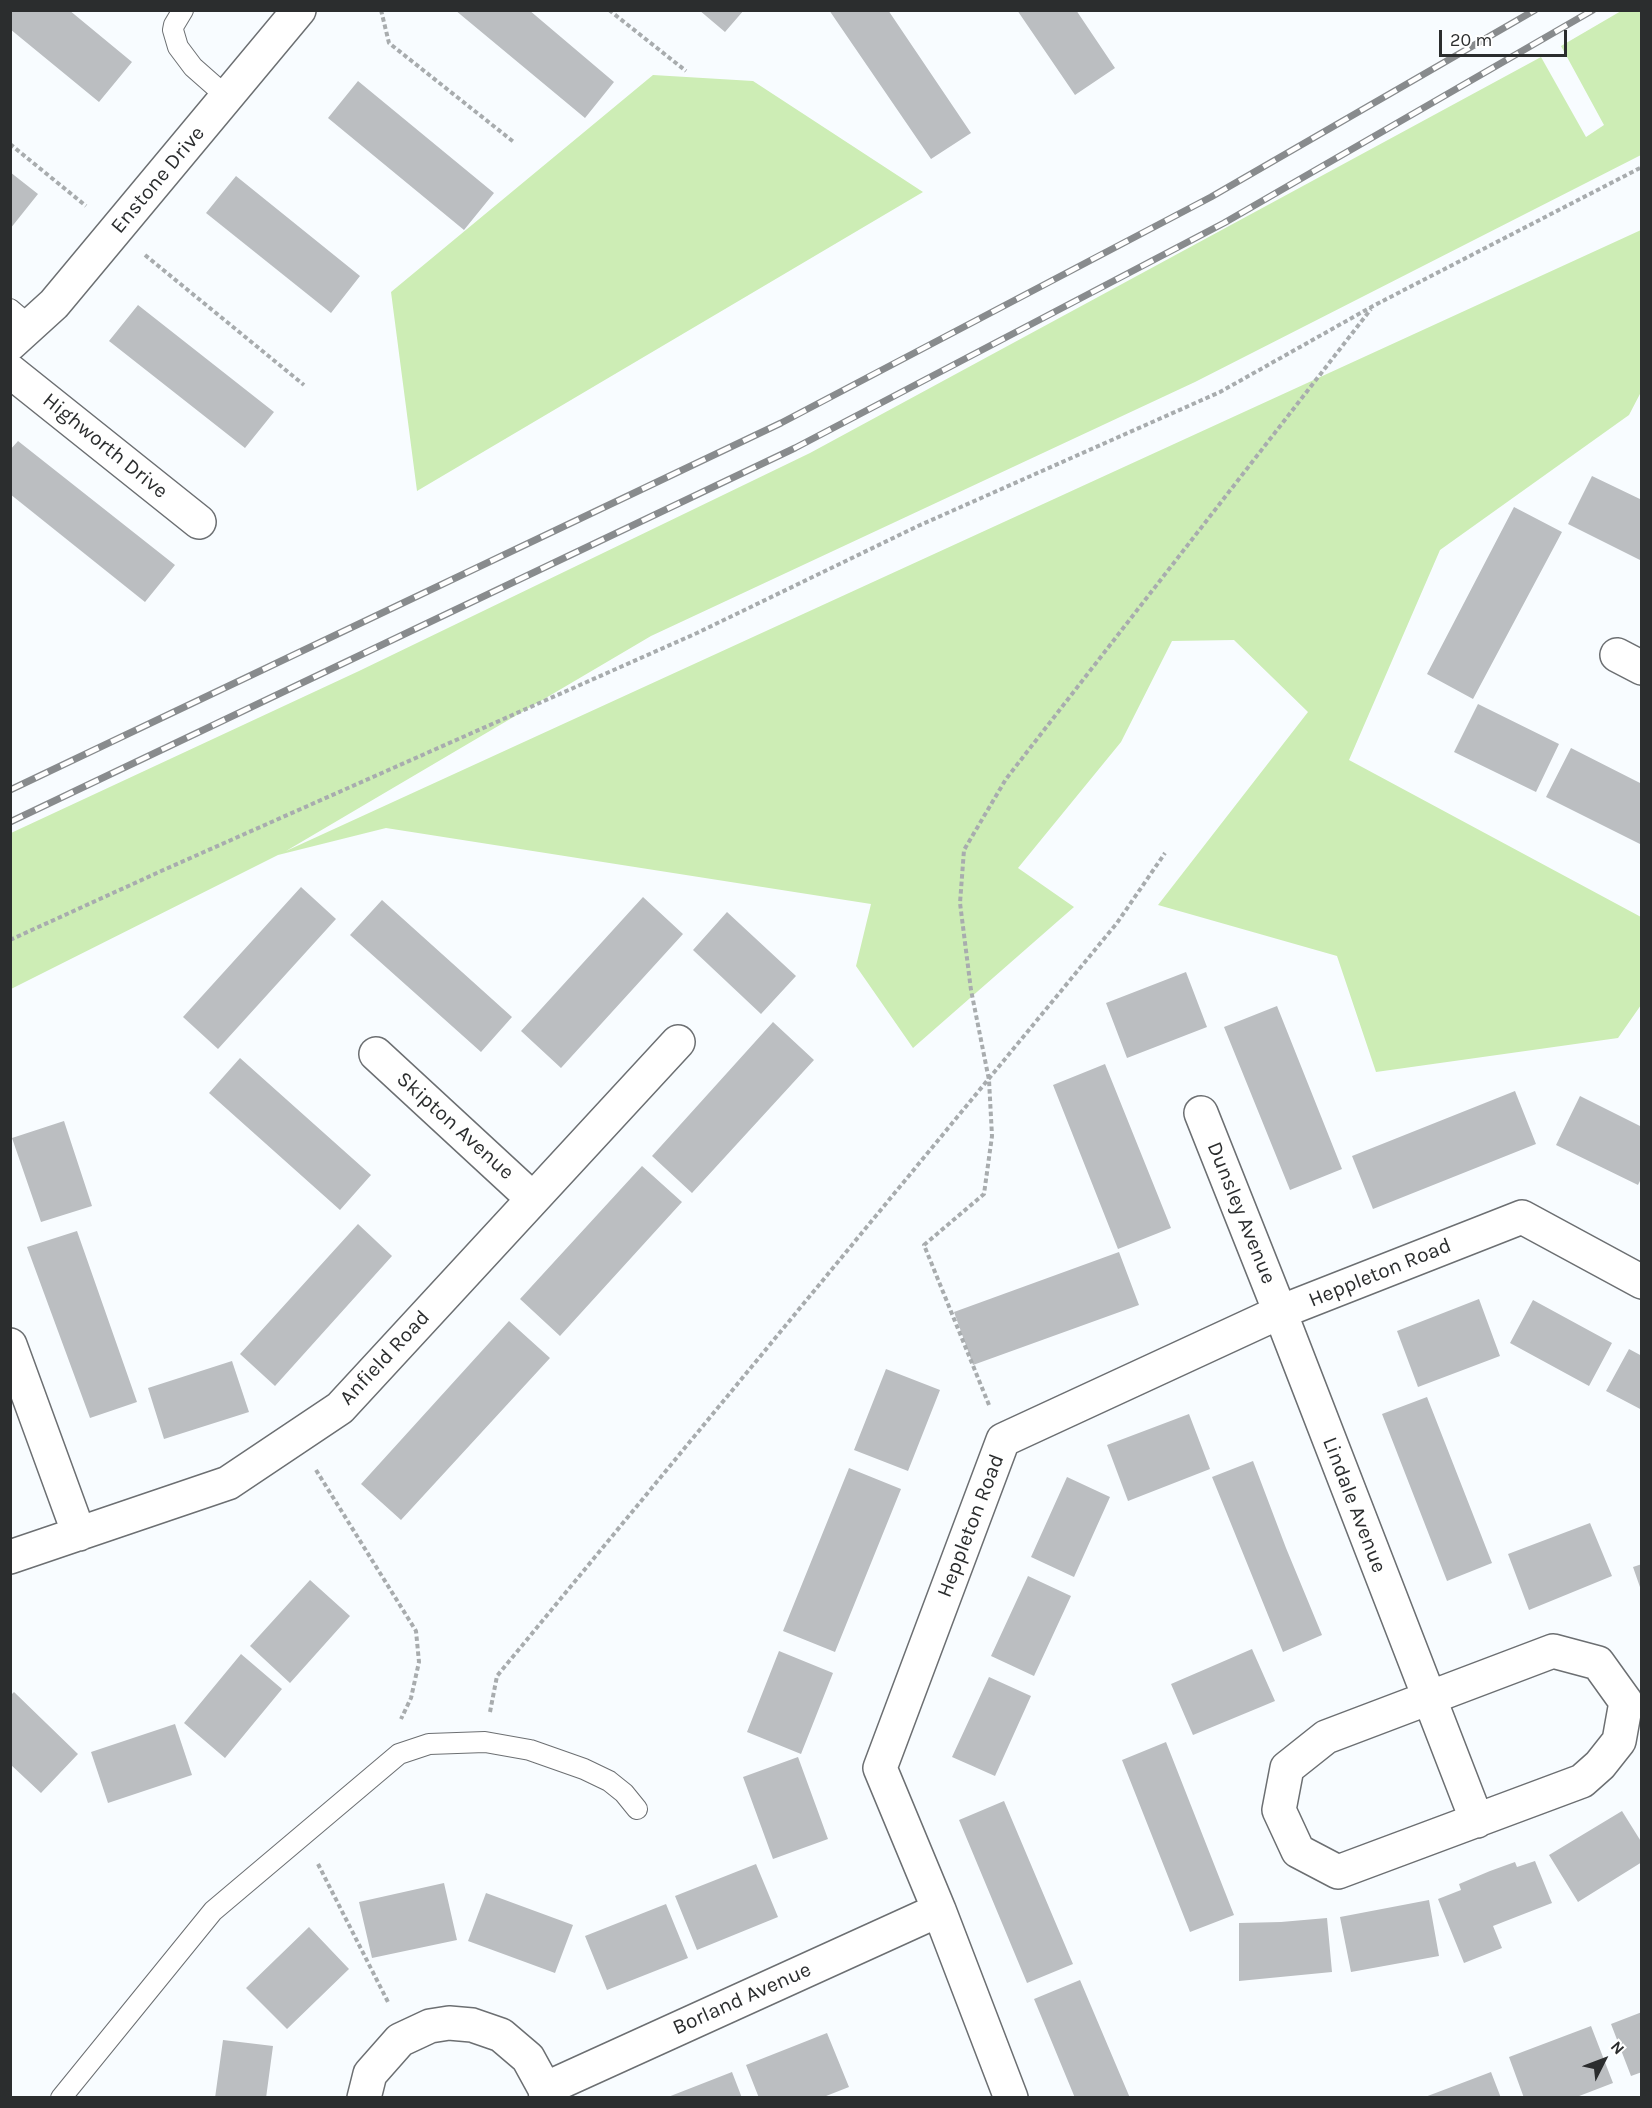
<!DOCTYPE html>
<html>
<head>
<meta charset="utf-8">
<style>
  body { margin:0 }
  #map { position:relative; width:1652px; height:2108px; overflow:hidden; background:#f8fcff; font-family:Karla,sans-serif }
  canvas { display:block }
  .frame { position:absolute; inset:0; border:12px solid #2b2d2e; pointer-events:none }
  .north { position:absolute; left:1574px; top:2030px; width:60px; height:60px; -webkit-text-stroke:4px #fff; paint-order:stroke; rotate:48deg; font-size:16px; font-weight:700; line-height:24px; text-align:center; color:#2b2d2e }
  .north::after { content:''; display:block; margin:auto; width:21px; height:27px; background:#2b2d2e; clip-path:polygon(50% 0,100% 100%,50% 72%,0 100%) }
  .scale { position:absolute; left:1439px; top:30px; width:128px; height:27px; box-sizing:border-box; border:3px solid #2b2d2e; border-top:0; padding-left:8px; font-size:18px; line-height:21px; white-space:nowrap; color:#2b2d2e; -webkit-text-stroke:4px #fff; paint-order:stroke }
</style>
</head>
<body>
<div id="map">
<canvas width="1652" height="2108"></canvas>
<div class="frame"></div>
<div class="north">N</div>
<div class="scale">20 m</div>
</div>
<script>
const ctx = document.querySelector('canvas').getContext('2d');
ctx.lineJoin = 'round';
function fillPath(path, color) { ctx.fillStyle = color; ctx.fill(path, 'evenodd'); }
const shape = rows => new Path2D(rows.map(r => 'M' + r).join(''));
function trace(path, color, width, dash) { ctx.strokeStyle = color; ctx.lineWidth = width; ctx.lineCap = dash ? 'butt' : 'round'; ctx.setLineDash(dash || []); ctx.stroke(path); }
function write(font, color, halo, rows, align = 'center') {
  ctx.font = font + ' Karla,sans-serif'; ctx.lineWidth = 4.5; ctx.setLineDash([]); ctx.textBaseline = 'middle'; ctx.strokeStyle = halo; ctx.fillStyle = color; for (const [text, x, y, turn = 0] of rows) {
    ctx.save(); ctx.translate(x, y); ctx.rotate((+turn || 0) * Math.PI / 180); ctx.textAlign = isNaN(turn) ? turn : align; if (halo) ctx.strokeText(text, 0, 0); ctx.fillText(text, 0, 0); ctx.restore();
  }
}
const green = shape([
  [1621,11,1641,11,1641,155,1195,382,651,636,286,851,1641,230,1641,392,1629,415,1440,550,1349,760,1641,917,1641,1005,1618,1038,1376,1072,1337,956,1158,905,1308,712,1234,640,1172,641,1121,742,1018,868,1074,907,913,1048,856,966,871,904,386,828,278,855,11,989,11,833,359,671,810,453,1541,57,1586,137,1604,125,1561,46],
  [653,75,753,81,923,192,417,491,391,292]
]);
const building = shape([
  [10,10,69,10,132,62,99,102,10,29],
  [455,10,529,10,614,82,585,118],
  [699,10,744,10,725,32],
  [829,10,888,10,971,133,931,159],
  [1017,10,1076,10,1115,68,1075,95],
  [358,81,494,193,464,230,328,118],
  [10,172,38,194,10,229],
  [236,176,360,276,331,313,206,213],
  [138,305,274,412,245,448,109,341],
  [18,441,175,565,145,602,10,494,10,450],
  [1592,476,1642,500,1642,561,1568,524],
  [1514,507,1562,532,1473,699,1427,674],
  [1478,704,1559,744,1536,792,1454,752],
  [1571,748,1642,784,1642,845,1546,797],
  [301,887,336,919,218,1049,183,1017],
  [643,897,683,934,561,1068,521,1031],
  [382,900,512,1017,481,1052,350,935],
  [727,912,796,976,761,1014,693,950],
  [1186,972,1207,1027,1127,1058,1106,1003],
  [1277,1006,1342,1169,1290,1190,1224,1027],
  [773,1022,814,1060,692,1193,652,1156],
  [240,1058,371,1175,340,1210,209,1093],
  [1105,1064,1171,1228,1118,1249,1053,1085],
  [1515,1091,1536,1144,1373,1209,1352,1156],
  [1580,1096,1642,1127,1642,1177,1638,1185,1556,1145],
  [64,1121,92,1206,41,1222,12,1138],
  [642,1166,682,1202,560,1336,520,1299],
  [358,1224,392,1256,275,1386,240,1354],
  [77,1231,137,1402,90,1418,27,1247],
  [1119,1252,1139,1305,973,1365,954,1312],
  [1479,1299,1500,1356,1418,1387,1397,1331],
  [1533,1300,1612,1343,1589,1386,1510,1343],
  [509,1321,550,1358,401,1520,361,1484],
  [1629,1349,1642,1356,1642,1410,1606,1391],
  [232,1361,249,1412,164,1439,148,1388],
  [886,1369,940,1390,908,1471,854,1450],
  [1427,1397,1492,1563,1447,1581,1382,1414],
  [1189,1414,1210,1469,1128,1501,1107,1445],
  [1253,1461,1286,1548,1322,1635,1283,1652,1212,1477],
  [849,1468,901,1489,835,1652,783,1631],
  [1067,1477,1110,1497,1074,1577,1031,1557],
  [1590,1523,1612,1576,1529,1610,1508,1554],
  [1642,1564,1642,1590,1641,1590,1633,1567],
  [1028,1576,1071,1596,1034,1676,991,1656],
  [310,1580,350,1616,290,1683,250,1646],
  [1252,1649,1275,1701,1193,1735,1171,1684],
  [779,1651,833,1673,801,1754,747,1732],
  [241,1654,282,1689,225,1758,184,1723],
  [989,1677,1031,1696,995,1776,952,1757],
  [14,1692,78,1754,41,1793,10,1764,10,1696],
  [175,1724,192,1775,108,1803,91,1752],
  [1166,1742,1234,1915,1190,1932,1122,1760],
  [798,1757,828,1839,773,1859,743,1777],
  [1004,1801,1073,1964,1027,1983,959,1820],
  [1622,1811,1642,1843,1642,1862,1578,1902,1549,1855],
  [1535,1861,1552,1903,1493,1926,1502,1948,1464,1963,1438,1899,1461,1890,1459,1884,1490,1871,1515,1862,1517,1867],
  [756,1864,778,1917,697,1950,675,1896],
  [444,1883,457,1940,372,1958,359,1902],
  [486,1893,573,1925,555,1973,468,1941],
  [1429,1900,1439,1956,1351,1972,1340,1917],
  [666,1904,688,1958,607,1990,585,1936],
  [1327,1918,1332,1972,1239,1981,1239,1923,1281,1922],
  [309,1927,349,1969,287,2029,246,1988],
  [1080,1980,1130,2098,1075,2098,1034,1999],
  [1642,2012,1642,2072,1631,2076,1611,2024],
  [1591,2026,1613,2083,1574,2098,1524,2098,1509,2057],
  [827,2033,849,2087,821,2098,759,2098,746,2065],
  [223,2040,273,2046,266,2098,215,2098],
  [732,2072,742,2098,669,2098,668,2097],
  [1491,2072,1501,2098,1425,2098,1425,2097]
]);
const path = shape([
  [381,10,389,43,515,143],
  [609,10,686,71],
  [10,144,86,206],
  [145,255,304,385],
  [10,940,159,872,697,633,918,526,1220,392,1373,306,1642,167],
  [989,1405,924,1245,984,1194,992,1136,989,1080,971,990,960,903,964,850,1006,779,1371,309],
  [316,1470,416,1631,419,1662,411,1698,401,1719],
  [490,1712,497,1676,1117,923,1165,853],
  [318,1864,388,2002]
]);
const lane = shape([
  [183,10,174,25,173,30,178,47,193,67,227,97],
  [10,309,30,326],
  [61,2098,213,1911,399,1754,429,1744,485,1742,530,1750,584,1769,609,1781,624,1793,637,1809]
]);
const street = shape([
  [10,344,54,304,299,10],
  [10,371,199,522],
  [1617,655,1642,668],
  [376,1054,533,1199],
  [1201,1113,1280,1312,1477,1821],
  [10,1345,79,1534],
  [10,1557,228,1483,340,1408,678,1042],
  [1553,1651,1598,1663,1626,1702,1619,1741,1600,1765,1582,1781,1338,1872,1298,1851,1279,1810,1287,1768,1326,1737,1553,1651],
  [545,2089,939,1910],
  [364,2098,370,2074,400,2040,430,2026,449,2023,472,2025,501,2035,528,2058,545,2089,546,2098],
  [1011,2098,939,1910,880,1768,1003,1440,1280,1312,1522,1217,1642,1282]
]);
const rail = shape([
  [10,790,781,423,1211,197,1535,10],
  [10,822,795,448,1224,223,1593,10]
]);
const streetNames = [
  ["Enstone Drive",158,180,-50],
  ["Highworth Drive",105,446,39],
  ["Skipton Avenue",455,1126,42],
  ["Dunsley Avenue",1241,1213,68],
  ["Heppleton Road",1380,1273,-22],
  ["Anfield Road",385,1358,-47],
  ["Lindale Avenue",1354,1505,69],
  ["Heppleton Road",971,1526,-69],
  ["Borland Avenue",742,1999,-24]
];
fillPath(green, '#cdedb5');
fillPath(building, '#bbbec1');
trace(lane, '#6c6f72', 22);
trace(street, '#6c6f72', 36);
trace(path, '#a8acae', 4, [4.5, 3]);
trace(lane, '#fff', 20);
trace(street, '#fff', 33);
trace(rail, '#888b8d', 7);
trace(rail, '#fff', 4.5, [14]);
write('21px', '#2b2d2e', '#fff', streetNames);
</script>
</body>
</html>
